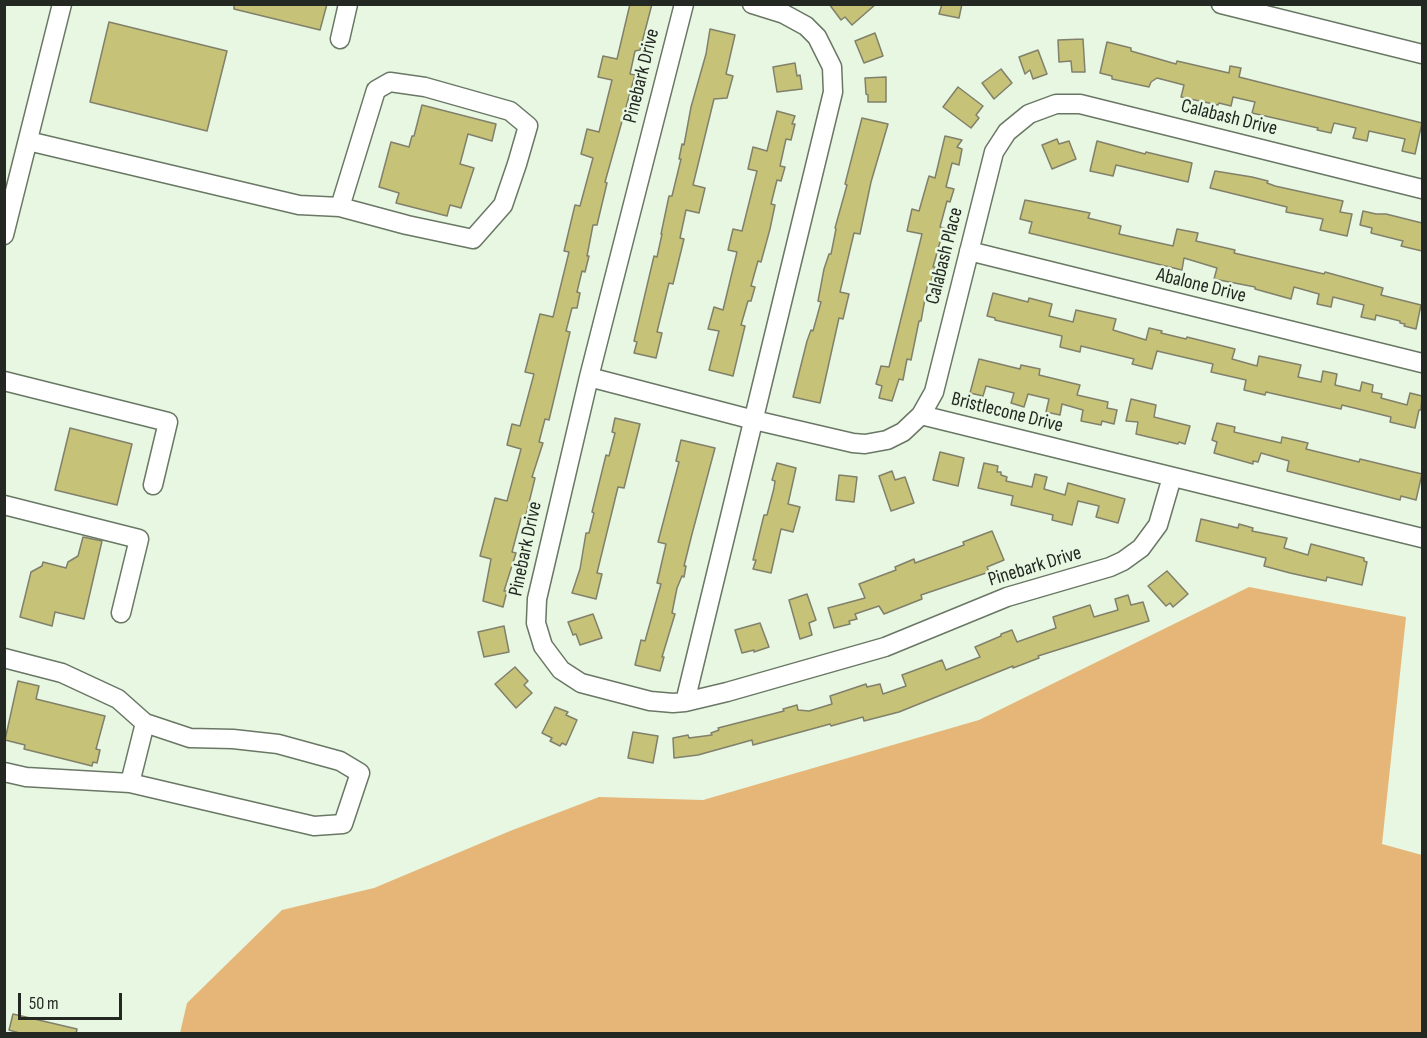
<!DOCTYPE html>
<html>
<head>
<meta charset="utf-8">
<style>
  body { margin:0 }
  #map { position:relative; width:1427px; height:1038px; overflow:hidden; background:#e7f7e2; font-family:"Sofia Sans Condensed",sans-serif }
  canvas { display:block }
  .frame { position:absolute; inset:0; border:6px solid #232922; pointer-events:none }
  .scale { position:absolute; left:18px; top:993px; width:104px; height:27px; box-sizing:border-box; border:3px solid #232922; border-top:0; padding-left:8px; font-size:18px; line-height:21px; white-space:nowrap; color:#232922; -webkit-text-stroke:4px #e7f7e2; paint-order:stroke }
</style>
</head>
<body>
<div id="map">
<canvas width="1427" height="1038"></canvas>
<div class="frame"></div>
<div class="scale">50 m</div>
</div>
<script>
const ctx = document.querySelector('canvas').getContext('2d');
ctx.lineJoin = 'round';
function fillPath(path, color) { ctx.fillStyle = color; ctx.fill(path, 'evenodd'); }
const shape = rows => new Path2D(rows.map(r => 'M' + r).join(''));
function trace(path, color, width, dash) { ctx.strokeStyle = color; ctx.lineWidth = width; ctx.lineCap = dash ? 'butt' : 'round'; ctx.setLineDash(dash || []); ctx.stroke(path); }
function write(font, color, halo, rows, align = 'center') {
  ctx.font = font + ' "Sofia Sans Condensed",sans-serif'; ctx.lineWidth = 5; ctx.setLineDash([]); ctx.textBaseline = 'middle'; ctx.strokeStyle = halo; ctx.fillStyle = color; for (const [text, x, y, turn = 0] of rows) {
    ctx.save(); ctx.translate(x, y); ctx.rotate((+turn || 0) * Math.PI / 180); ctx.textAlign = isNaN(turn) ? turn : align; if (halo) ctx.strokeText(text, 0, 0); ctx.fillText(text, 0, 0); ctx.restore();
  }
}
const forest = shape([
  [1249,587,1406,617,1382,844,1422,855,1422,1033,180,1033,187,1003,282,910,374,888,510,831,599,797,703,800,979,720]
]);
const building = shape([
  [234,4,327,4,320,30,234,9,234,4],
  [630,4,652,4,640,50,635,51,630,74,635,75,605,182,607,183,597,225,593,225,587,256,589,256,585,272,582,271,577,292,580,293,577,308,572,308,566,331,570,332,549,420,545,419,539,442,543,443,532,477,535,478,525,519,521,518,512,552,516,553,504,591,507,591,503,607,483,601,491,559,480,556,495,498,507,501,521,449,507,445,512,424,520,426,534,374,525,372,540,314,553,317,569,252,564,251,575,205,580,206,593,158,581,154,587,129,599,132,612,80,598,77,603,56,617,59,630,4],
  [829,4,876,4,852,25,845,17,841,20,829,4],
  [942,4,962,4,959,18,939,14,942,4],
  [109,22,227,51,207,131,90,102,109,22],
  [710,29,735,35,726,74,733,76,727,98,714,99,693,185,705,188,699,213,686,210,680,238,684,239,673,284,669,283,657,332,662,333,656,358,634,353,637,342,634,341,654,256,657,257,662,234,661,234,669,196,672,196,681,159,679,159,682,144,684,145,691,107,706,54,710,29],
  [875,33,883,56,864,63,855,41,875,33],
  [1083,39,1085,72,1072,72,1071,61,1059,62,1058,40,1083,39],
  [1107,42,1131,48,1131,51,1176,64,1177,61,1229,73,1230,66,1241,68,1239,77,1422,123,1415,154,1402,151,1405,139,1369,131,1367,141,1353,138,1356,128,1334,123,1331,133,1317,130,1318,128,1252,113,1255,102,1233,97,1231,106,1219,103,1218,105,1181,97,1184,85,1157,78,1151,82,1149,87,1112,79,1112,76,1100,73,1107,42],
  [1038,50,1047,74,1033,79,1030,70,1025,74,1019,57,1038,50],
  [795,63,797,76,800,75,802,89,777,92,773,67,795,63],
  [1001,69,1012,83,994,99,982,83,1001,69],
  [886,77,886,102,868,102,868,95,866,94,865,78,886,77],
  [958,87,983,106,976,115,979,118,971,128,943,107,958,87],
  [422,105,496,124,492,141,468,134,460,164,474,168,461,208,450,205,447,216,396,203,399,193,379,187,391,142,409,147,412,136,414,136,422,105],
  [777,111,795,116,792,124,795,124,791,140,786,139,780,166,785,167,781,181,777,180,771,204,775,205,770,229,761,262,758,261,751,286,755,287,751,301,748,301,741,325,745,326,733,376,709,370,719,331,708,329,714,307,723,310,737,252,728,250,733,229,742,231,757,171,748,169,753,147,767,151,777,111],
  [862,118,888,124,871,182,860,234,854,233,840,292,849,294,843,319,839,318,820,403,793,397,807,341,811,330,813,331,821,302,818,301,824,269,829,254,831,254,836,229,835,228,847,185,845,184,862,118],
  [945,136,962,140,957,147,962,149,959,165,952,163,946,187,954,189,950,202,947,201,940,227,944,228,933,267,935,267,931,282,928,282,921,321,919,321,911,360,907,359,903,380,899,379,892,401,879,398,882,386,876,384,881,366,889,367,922,234,907,231,912,209,919,211,929,176,935,178,945,136],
  [1057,139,1059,144,1069,141,1076,159,1052,169,1042,145,1057,139],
  [1097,141,1145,154,1146,152,1192,163,1188,182,1116,165,1113,176,1090,171,1097,141],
  [1215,171,1252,177,1268,181,1267,183,1275,186,1343,201,1340,212,1352,214,1347,236,1320,230,1323,219,1286,212,1287,207,1210,188,1215,171],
  [1025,200,1090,213,1088,218,1121,226,1119,234,1173,246,1177,229,1198,233,1196,241,1235,250,1234,253,1324,274,1325,272,1383,288,1381,295,1421,305,1416,329,1404,326,1405,324,1400,323,1400,321,1376,315,1375,320,1361,317,1364,305,1333,297,1331,307,1317,304,1319,294,1294,287,1291,299,1255,289,1255,287,1214,279,1217,268,1184,258,1182,270,1029,233,1032,222,1020,219,1025,200],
  [1363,211,1376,214,1386,214,1422,223,1422,251,1401,246,1403,241,1371,233,1372,228,1360,225,1363,211],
  [993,293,1028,302,1029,298,1052,304,1049,316,1073,322,1076,310,1116,319,1113,330,1146,340,1149,328,1162,331,1161,333,1186,339,1187,337,1235,349,1232,359,1257,366,1259,356,1301,365,1298,377,1321,382,1323,371,1337,374,1335,385,1360,391,1362,382,1373,385,1372,392,1382,394,1381,398,1407,405,1410,393,1422,396,1421,410,1419,410,1415,428,1390,422,1391,417,1342,405,1341,409,1266,392,1265,395,1244,390,1246,380,1211,372,1213,364,1157,351,1152,369,1132,364,1134,359,1081,346,1080,352,1060,347,1062,336,995,320,995,318,987,316,993,293],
  [979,359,1020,369,1021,365,1040,369,1039,375,1080,385,1077,395,1108,402,1107,408,1117,410,1114,424,1102,421,1101,425,1081,421,1083,410,1062,404,1060,415,1046,412,1049,399,1028,394,1024,407,1011,403,1014,393,986,386,983,396,970,393,979,359],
  [1131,399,1156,405,1154,417,1190,426,1185,444,1179,442,1178,444,1136,434,1138,422,1126,421,1131,399],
  [615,418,640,424,624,488,618,487,597,573,602,574,596,599,572,593,580,569,586,533,589,533,594,513,592,512,606,455,609,456,615,433,612,432,615,418],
  [1217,423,1235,427,1234,432,1281,443,1282,437,1308,443,1306,449,1359,462,1360,459,1422,474,1416,500,1401,496,1400,500,1287,471,1289,461,1261,453,1258,462,1253,461,1253,464,1214,453,1217,442,1212,440,1217,423],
  [70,428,132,444,117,505,55,490,70,428],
  [681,440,715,448,692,534,684,566,686,566,684,577,682,576,677,588,672,613,675,614,662,657,664,657,660,671,635,665,641,640,645,641,661,584,657,583,666,544,658,542,679,462,676,461,681,440],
  [940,452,964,458,958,486,933,480,940,452],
  [777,463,796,468,788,504,800,507,793,532,781,529,771,573,753,569,756,560,753,560,764,515,767,515,774,488,775,481,772,480,777,463],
  [984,463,998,466,997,472,1001,472,1001,475,1007,477,1006,481,1032,487,1035,474,1047,477,1044,489,1065,495,1068,483,1125,499,1118,523,1096,517,1099,506,1078,501,1072,525,1052,520,1053,515,1011,505,1013,496,978,488,984,463],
  [892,471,895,480,905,477,914,503,891,511,879,476,892,471],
  [839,475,857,477,854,502,836,500,839,475],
  [1201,519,1238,528,1239,524,1253,528,1252,531,1287,538,1284,548,1308,555,1311,544,1364,558,1364,561,1367,562,1362,585,1327,577,1326,581,1290,573,1264,566,1266,558,1196,541,1201,519],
  [992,531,1004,560,987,567,989,572,921,595,922,599,884,614,879,606,855,614,857,619,849,621,850,624,834,628,828,608,865,598,859,584,896,570,895,567,914,559,915,563,964,545,963,542,992,531],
  [83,537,102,541,84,619,55,612,52,626,20,617,31,572,42,566,43,562,66,568,68,562,78,556,83,537],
  [1167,571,1188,594,1173,607,1170,603,1166,606,1148,586,1167,571],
  [807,594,816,620,809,623,812,635,800,639,789,600,807,594],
  [1128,595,1131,605,1143,602,1149,621,1038,656,1039,658,1013,668,1013,666,899,712,864,721,863,717,831,726,830,724,753,745,752,740,698,755,674,758,673,738,688,735,689,738,712,735,711,733,719,730,718,728,784,711,783,709,797,705,798,710,809,711,832,704,830,696,866,684,867,687,880,684,883,694,906,686,902,675,929,665,942,660,946,670,980,657,975,647,1001,636,1001,634,1012,630,1017,642,1056,628,1053,617,1090,605,1094,617,1118,610,1115,599,1128,595],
  [593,614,602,638,580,645,576,634,573,635,568,622,593,614],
  [760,623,769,647,754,652,754,650,742,653,735,630,760,623],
  [504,626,509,652,484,657,478,632,504,626],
  [515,667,528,681,524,685,532,693,516,708,495,684,515,667],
  [18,681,39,686,36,699,105,716,96,749,100,750,97,763,93,762,92,766,24,749,25,745,5,740,18,681],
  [555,707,568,712,566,715,577,720,566,745,562,743,560,746,550,741,552,738,542,733,555,707],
  [633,732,658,736,653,763,628,758,633,732],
  [13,1014,77,1029,76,1034,23,1034,9,1030,13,1014]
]);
const minor = shape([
  [684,4,589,377,537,599,536,623,543,646,561,670,581,683,650,701,673,703,685,702,727,692,885,647,1007,597,1110,567,1123,561,1141,548,1158,525,1172,477],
  [1221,4,1422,54],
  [340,39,348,4],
  [28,141,299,205,340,207,376,90,390,82,425,87,510,111,528,126,517,164,503,205,473,239,407,225,340,207],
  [4,235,62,4],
  [969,251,1422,363],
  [589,377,754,420,853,443,865,444,887,440,903,432,921,415,1422,538],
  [4,381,168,422,153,485],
  [921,415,934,392,994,152,1007,132,1029,114,1056,104,1080,104,1422,189],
  [4,505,139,539,121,613],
  [4,658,62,673,118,699,145,723,190,738,233,739,278,744,340,761,360,773,343,824,314,826,130,783,145,723],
  [685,702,833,92,832,67,817,37,806,26,784,14,752,4],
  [4,772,26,777,130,783]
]);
const streetNames = [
  ["Pinebark Drive",642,76,-76],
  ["Calabash Drive",1229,118,14],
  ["Calabash Place",945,256,-76],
  ["Abalone Drive",1201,286,14],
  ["Bristlecone Drive",1007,413,14],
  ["Pinebark Drive",526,549,-78],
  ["Pinebark Drive",1035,567,-17]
];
fillPath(forest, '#e6b679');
fillPath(building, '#c6c278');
trace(building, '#81806a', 1.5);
trace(minor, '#697764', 21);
trace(minor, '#fff', 18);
write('20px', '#232922', '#e7f7e2', streetNames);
</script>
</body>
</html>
